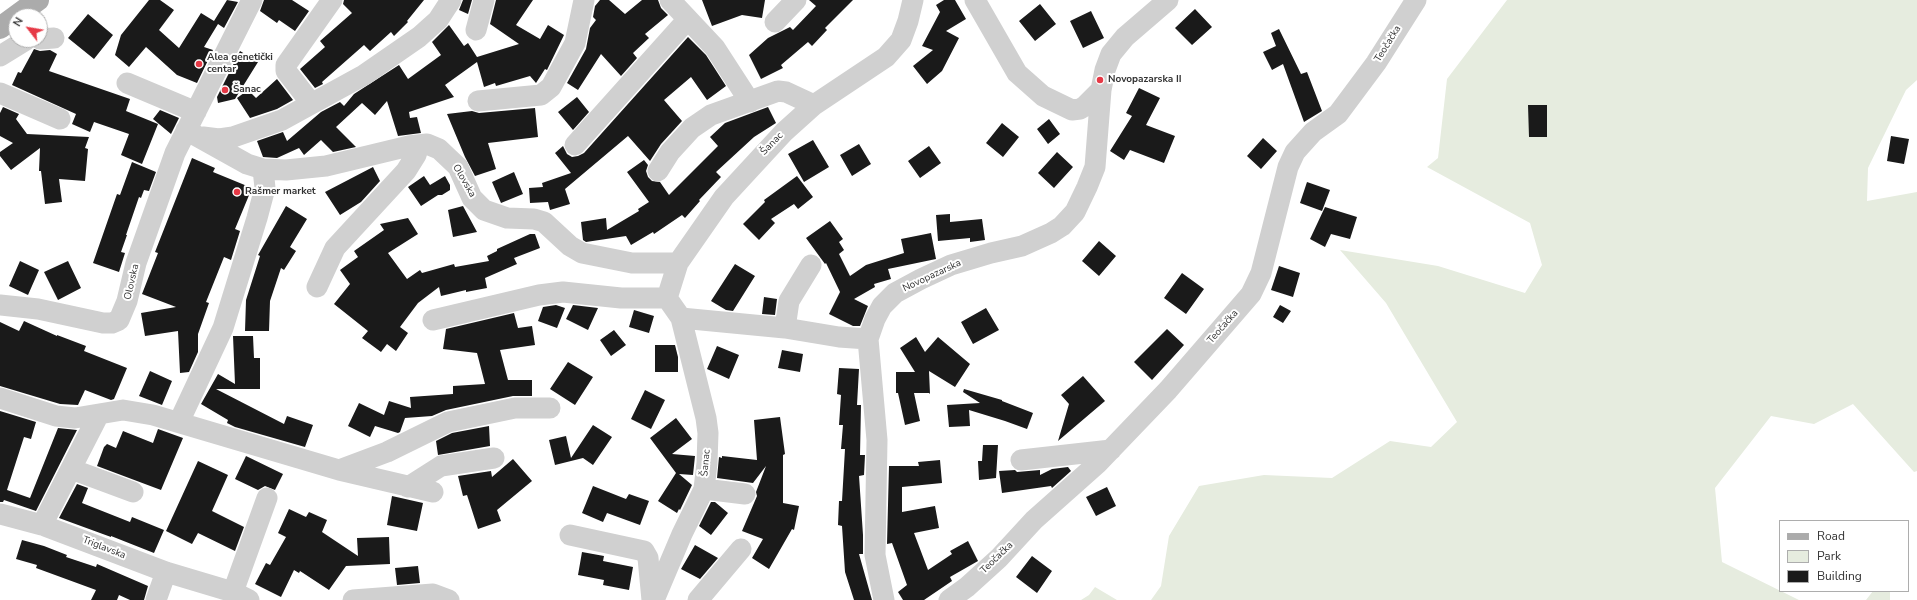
<!DOCTYPE html>
<html>
<head>
<meta charset="utf-8">
<style>
  body { margin:0 }
  #map { position:relative; width:1917px; height:600px; overflow:hidden; background:#fff; font-family:"Nunito Sans",sans-serif }
  canvas { display:block }
  .legend { position:absolute; left:1779px; top:520px; width:130px; height:72px; box-sizing:border-box; background:#fff; border:1px solid #adadad; margin:0; padding:5px 7px; list-style:none; font-size:12px; color:#333 }
  .legend li { display:flex; align-items:center; gap:8px; height:20px }
  .legend b { width:20px; border:1px solid #adadad }
  .north { position:absolute; left:8px; top:8px; width:40px; height:40px; box-sizing:border-box; background:#fff; border:1px solid #adadad; border-radius:50%; rotate:301deg; font-size:11px; font-weight:700; line-height:16px; text-align:center; color:#333 }
  .north::after { content:''; display:block; margin:auto; width:14px; height:18px; background:#e63946; clip-path:polygon(50% 0,100% 100%,50% 72%,0 100%) }
</style>
</head>
<body>
<div id="map">
<canvas width="1917" height="600"></canvas>
<ul class="legend">
<li><b style="height:5px;background:#ababab"></b>Road</li>
<li><b style="height:11px;background:#e6ecdf"></b>Park</li>
<li><b style="height:11px;background:#1a1a1a"></b>Building</li>
</ul>
<div class="north">N</div>
</div>
<script>
const ctx = document.querySelector('canvas').getContext('2d');
ctx.lineJoin = 'round';
function fillPath(path, color) { ctx.fillStyle = color; ctx.fill(path, 'evenodd'); }
const shape = rows => new Path2D(rows.map(r => 'M' + r).join(''));
function trace(path, color, width, dash) { ctx.strokeStyle = color; ctx.lineWidth = width; ctx.lineCap = dash ? 'butt' : 'round'; ctx.setLineDash(dash || []); ctx.stroke(path); }
function write(font, color, halo, rows, align = 'center') {
  ctx.font = font + ' "Nunito Sans",sans-serif'; ctx.lineWidth = 4; ctx.setLineDash([]); ctx.textBaseline = 'middle'; ctx.strokeStyle = halo; ctx.fillStyle = color; for (const [text, x, y, turn = 0] of rows) {
    ctx.save(); ctx.translate(x, y); ctx.rotate((+turn || 0) * Math.PI / 180); ctx.textAlign = isNaN(turn) ? turn : align; if (halo) ctx.strokeText(text, 0, 0); ctx.fillText(text, 0, 0); ctx.restore();
  }
}
const green = shape([
  [1507,0,1917,0,1917,80,1906,90,1868,168,1867,201,1917,192,1917,471,1914,472,1853,404,1814,424,1771,416,1715,488,1722,562,1799,600,1151,600,1161,586,1169,536,1199,486,1264,475,1332,478,1390,441,1431,447,1457,422,1386,303,1340,250,1438,266,1525,293,1542,265,1530,223,1427,167,1438,158,1447,79],
  [1095,587,1117,600,1081,600,1089,595],
  [1873,591,1890,591,1890,600,1866,600]
]);
const building = shape([
  [149,0,160,0,174,10,159,30,179,48,201,13,214,21,227,0,238,2,224,28,218,24,204,47,213,50,197,83,177,75,146,47,129,67,115,55,121,35],
  [264,0,292,0,309,11,295,31,279,20,277,23,260,11],
  [344,0,424,0,407,21,408,22,394,36,391,32,370,51,364,45,322,82,323,84,315,88,300,69,325,47,320,41,352,13,343,4],
  [463,0,472,0,468,14,459,10],
  [496,0,533,0,516,25,540,39,548,25,564,35,547,70,545,69,536,83,530,76,496,86,495,83,484,87,477,62,445,85,454,97,409,112,410,118,417,117,421,133,398,136,387,101,375,115,362,103,336,127,356,147,333,152,321,140,304,155,299,148,277,158,263,157,257,141,283,132,287,141,321,112,340,102,344,106,354,94,399,65,408,79,441,55,432,42,449,25,464,46,468,43,477,57,519,44,490,24],
  [600,0,609,0,625,14,642,0,658,0,661,8,668,15,645,34,649,38,633,53,637,58,621,76,601,54,578,90,567,83,586,49,590,28,596,20,593,17,595,6],
  [702,0,765,0,762,18,742,15,712,26],
  [809,0,853,0,825,28,827,30,812,46,808,42,781,65,783,68,761,79,749,55,768,38,790,27,793,30,816,6],
  [944,0,955,0,966,19,946,31,959,38,942,71,927,84,913,66,933,50,922,46,940,12,936,5],
  [1040,4,1056,24,1035,41,1019,21],
  [1195,9,1212,27,1192,45,1175,28],
  [1091,11,1104,38,1083,48,1070,21],
  [88,14,113,35,94,59,68,38],
  [1279,29,1301,74,1307,72,1322,111,1304,122,1283,64,1272,70,1263,52,1276,46,1271,33],
  [688,37,706,55,726,86,707,100,691,77,664,100,682,121,661,144,650,161,628,136,565,189,570,204,550,210,548,202,530,203,529,188,543,187,542,183,571,173,555,153,563,146,567,154,572,157,578,156,584,153],
  [34,49,40,51,50,50,57,54,49,71,130,99,126,111,158,124,142,164,121,155,129,134,94,122,90,132,72,124,76,114,12,85,18,72,21,73],
  [240,51,258,62,235,99,218,103,217,97],
  [277,79,293,100,277,109,250,118,237,98,248,90,256,98],
  [1139,88,1160,98,1146,125,1175,136,1164,163,1130,150,1124,160,1110,151,1132,116,1126,113],
  [577,97,589,112,573,130,558,112],
  [1528,105,1547,105,1547,137,1529,137],
  [3,107,19,114,16,119,27,134,89,137,85,148,88,149,85,181,59,179,62,202,45,204,41,171,39,171,40,148,11,170,0,156,0,152,13,143,0,136,0,113],
  [768,107,776,123,754,137,716,172,721,177,699,200,700,201,685,218,682,215,654,234,653,232,631,245,626,236,586,242,583,240,581,222,606,218,607,230,639,211,638,209,649,202,627,172,644,160,648,165,646,171,648,177,652,181,660,182,669,195,718,146,710,137,725,123],
  [535,108,538,137,488,143,496,169,475,176,465,157,447,114,472,111,479,113],
  [160,110,179,118,171,134,153,119],
  [1049,119,1060,134,1048,144,1037,129],
  [1002,123,1019,137,1003,157,986,143],
  [1891,136,1909,139,1904,164,1887,161],
  [1263,138,1277,151,1261,169,1247,156],
  [813,140,829,167,804,182,788,154],
  [859,144,871,164,852,176,840,155],
  [929,146,941,163,920,178,908,161],
  [1057,152,1073,167,1054,188,1038,173],
  [192,158,215,168,213,172,252,188,235,229,240,231,231,260,224,257,206,302,209,303,198,334,198,352,189,372,180,373,178,331,145,336,141,313,176,307,142,294,158,253,155,252],
  [132,162,156,172,149,191,144,190,141,198,139,197,126,235,127,235,121,252,125,253,119,272,93,263,117,194,120,195],
  [373,167,380,181,361,202,340,215,325,192],
  [514,172,523,194,501,203,492,182],
  [424,176,430,185,445,176,450,185,450,190,442,195,438,195,421,206,408,187],
  [797,176,813,197,798,209,794,204,771,219,775,223,759,240,743,224,765,202,764,200],
  [1307,182,1330,190,1322,211,1300,203],
  [286,206,307,219,290,247,296,251,284,270,281,268,270,301,269,331,245,331,246,300,260,256,258,255],
  [463,206,477,232,453,237,448,210],
  [1325,207,1357,217,1350,239,1331,234,1325,247,1310,239],
  [950,214,950,222,982,219,985,240,970,242,970,238,938,241,936,215],
  [408,218,418,234,388,253,407,279,420,270,422,273,454,264,455,267,489,261,487,256,497,251,497,249,530,234,535,234,540,248,514,258,517,264,485,278,487,288,466,292,466,290,441,296,439,287,418,303,400,327,408,333,396,351,387,344,381,352,362,338,368,331,334,304,350,284,340,270,358,257,354,251,384,230,380,224],
  [830,221,843,239,839,242,844,250,839,254,850,276,866,265,904,253,901,239,931,233,936,259,888,269,891,279,874,284,875,287,854,299,868,306,860,326,853,326,829,314,840,292,826,263,825,264,806,238],
  [1099,241,1116,256,1099,276,1082,261],
  [20,261,39,270,28,295,9,286],
  [68,261,81,288,58,300,44,272],
  [735,264,755,276,733,311,726,310,711,301],
  [1279,266,1300,273,1293,297,1271,290],
  [1182,273,1204,289,1186,314,1164,298],
  [764,297,777,299,775,315,762,314],
  [556,305,565,308,557,328,538,321,543,307],
  [573,305,598,308,588,330,566,319],
  [1280,305,1291,311,1283,323,1273,317],
  [986,308,999,330,973,344,961,322],
  [634,310,654,316,649,333,629,327],
  [514,313,518,328,532,326,535,345,500,350,508,380,532,380,532,396,513,396,446,410,432,416,405,418,400,432,398,433,375,426,370,437,348,426,359,403,384,415,389,401,411,408,410,397,453,394,453,386,485,384,477,353,443,349,446,329],
  [24,321,57,336,57,335,86,346,84,351,127,368,114,399,111,400,85,390,78,405,60,404,0,386,0,322,19,331],
  [1167,329,1184,345,1152,380,1134,362],
  [614,330,626,345,611,356,600,340],
  [233,336,253,336,254,358,260,358,260,389,216,389,284,424,287,416,313,425,305,447,235,427,227,423,228,420,201,404,218,374,235,384],
  [916,337,925,352,938,337,970,364,955,387,929,371,930,394,929,393,914,393,920,421,905,425,898,393,896,393,896,372,915,372,900,348],
  [655,345,675,345,678,357,678,372,655,372],
  [717,346,739,355,729,379,707,369],
  [782,350,803,354,800,372,778,368],
  [568,362,593,377,575,405,550,389],
  [839,368,859,369,857,405,861,405,860,455,865,455,864,475,859,476,863,535,863,554,859,554,872,600,854,600,845,572,842,526,838,525,839,501,842,501,845,449,841,449,843,425,839,425,841,395,837,394],
  [150,371,172,381,162,405,139,396],
  [1083,376,1105,401,1058,441,1069,404,1061,395],
  [964,389,1002,400,1002,401,1033,413,1027,429,1005,421,969,410,970,426,949,427,947,405,980,403,963,392],
  [645,390,665,400,651,429,631,419],
  [0,411,36,422,31,439,24,437,7,490,30,498,58,428,77,430,36,511,4,500,3,502,0,502],
  [780,417,785,454,783,455,783,503,799,506,794,530,792,529,769,569,752,558,763,539,742,531,757,496,756,492,766,466,753,483,717,478,719,457,722,458,722,456,757,460,754,420],
  [676,418,692,439,672,454,695,456,693,475,679,474,692,485,680,510,679,509,677,513,658,501,676,473,650,438],
  [593,425,612,437,593,465,583,458,555,465,549,440,566,436,571,458],
  [489,426,490,446,438,455,436,441,452,433],
  [158,429,183,438,161,490,97,466,104,447,107,444,116,448,123,431,153,443],
  [983,445,998,445,996,478,979,480,978,461,982,461],
  [246,456,283,474,275,490,265,486,258,490,235,479],
  [513,459,532,481,497,510,501,521,478,529,467,495,463,496,458,476,491,471,492,477],
  [940,460,942,483,902,487,902,512,935,506,939,528,914,533,928,570,952,554,950,551,968,541,978,561,950,577,952,581,924,600,903,600,898,592,907,585,892,543,887,544,889,466,919,466,918,462],
  [198,461,228,475,212,511,244,527,235,551,198,533,192,544,166,531],
  [1068,467,1071,471,1052,488,1051,486,1002,493,999,471,1015,470,1017,472,1040,470,1040,475,1052,469],
  [77,484,88,488,82,503,130,522,132,517,164,530,154,553,111,536,111,537,59,518],
  [593,486,626,499,629,494,649,501,640,525,607,513,603,522,582,513],
  [1107,487,1116,506,1096,516,1086,497],
  [392,496,423,503,417,531,387,525],
  [711,502,715,502,728,513,711,535,699,526],
  [289,509,306,517,309,512,327,520,322,532,358,556,357,538,389,537,390,564,346,566,329,590,300,571,299,573,294,570,281,597,255,584,266,563,270,565,286,537,278,533],
  [22,540,44,546,67,555,66,557,96,567,97,564,148,586,144,600,130,600,119,595,117,600,91,600,96,590,36,568,37,565,16,559],
  [695,545,718,558,700,579,681,569],
  [582,552,604,556,603,561,633,567,629,590,603,585,604,580,578,575],
  [1032,556,1052,571,1037,593,1016,577],
  [418,566,420,583,397,585,395,568]
]);
const minor = shape([
  [670,0,715,48,750,102],
  [975,0,1017,73,1043,96,1072,110,1080,109,1085,106,1101,90],
  [775,22,796,0],
  [476,30,484,0],
  [40,39,54,38],
  [0,56,26,40],
  [127,83,196,112],
  [0,93,60,119],
  [478,101,541,95,551,87,575,43,584,0],
  [311,103,286,71,286,65,332,0],
  [186,130,247,164,263,169,286,170,326,166,409,146,427,144,439,149,458,167,472,198,484,210,507,218,534,219,544,222,570,246,582,253,632,263,678,263],
  [203,137,219,139,233,137,282,120,364,75,419,37,438,20,451,0],
  [575,145,688,19],
  [658,171,670,152,692,128,711,115,778,91,786,92,814,105],
  [317,287,335,248,406,171,416,155,419,145],
  [0,305,38,309,103,323,112,323,119,320,127,301,136,263,175,153,252,0],
  [681,318,785,328,839,337,868,339],
  [433,320,539,295,563,292,621,298,667,298],
  [785,328,789,301,811,265],
  [0,398,56,416,75,418,123,410,153,415,339,470,433,492],
  [179,422,223,328,257,218,265,188,263,169],
  [1021,460,1111,450],
  [71,469,133,492],
  [339,470,387,452,448,422,515,408,550,408],
  [408,487,441,466,494,458],
  [704,489,745,494],
  [0,514,42,525,166,572,233,592,249,600],
  [42,525,99,414],
  [570,535,644,551,648,558,652,600],
  [233,592,267,498],
  [156,600,166,572],
  [353,600,433,594,449,600],
  [654,600,682,534,704,489,707,463,708,433,706,418,681,318,667,298,678,263,724,197,784,132,814,105,886,57,901,40,908,21,913,0],
  [698,600,741,549],
  [884,600,875,555,877,440,868,339,875,319,882,306,895,293,921,279,951,265,991,253,1022,246,1051,233,1062,226,1075,212,1087,187,1095,167,1101,90,1105,70,1111,54,1125,37,1168,0],
  [949,600,967,587,999,558,1034,520,1097,464,1168,390,1251,294,1261,273,1288,167,1295,152,1313,132,1338,114,1376,63,1416,0]
]);
const major = shape([
  [0,28,38,0]
]);
const markers = [
  [199,64,4,"#e63946"],
  [1100,80,4,"#e63946"],
  [225,90,4,"#e63946"],
  [237,192,4,"#e63946"]
];
const streetNames = [
  ["Teočačka",1388,44,-58],
  ["Šanac",772,144,-46],
  ["Olovska",464,181,60],
  ["Novopazarska",932,276,-25],
  ["Olovska",132,282,-77],
  ["Teočačka",1223,327,-49],
  ["Šanac",706,463,-85],
  ["Triglavska",104,548,21],
  ["Teočačka",997,558,-44]
];
const poiNames = [
  ["Alea genetički",207,58],
  ["centar",207,70],
  ["Novopazarska II",1108,80],
  ["Šanac",233,90],
  ["Rašmer market",245,192]
];
fillPath(green, '#e6ecdf');
fillPath(building, '#1a1a1a');
trace(minor, '#d0d0d0', 21);
trace(major, '#ababab', 22);
for (const [x, y, r, color] of markers) { const dot = new Path2D(); dot.arc(x, y, r, 0, 2 * Math.PI); ctx.fillStyle = color; ctx.fill(dot); trace(dot, '#fff', 1.5); }
write('10px', '#333', '#fff', streetNames);
write('bold 10px', '#333', '#fff', poiNames, 'left');
</script>
</body>
</html>
